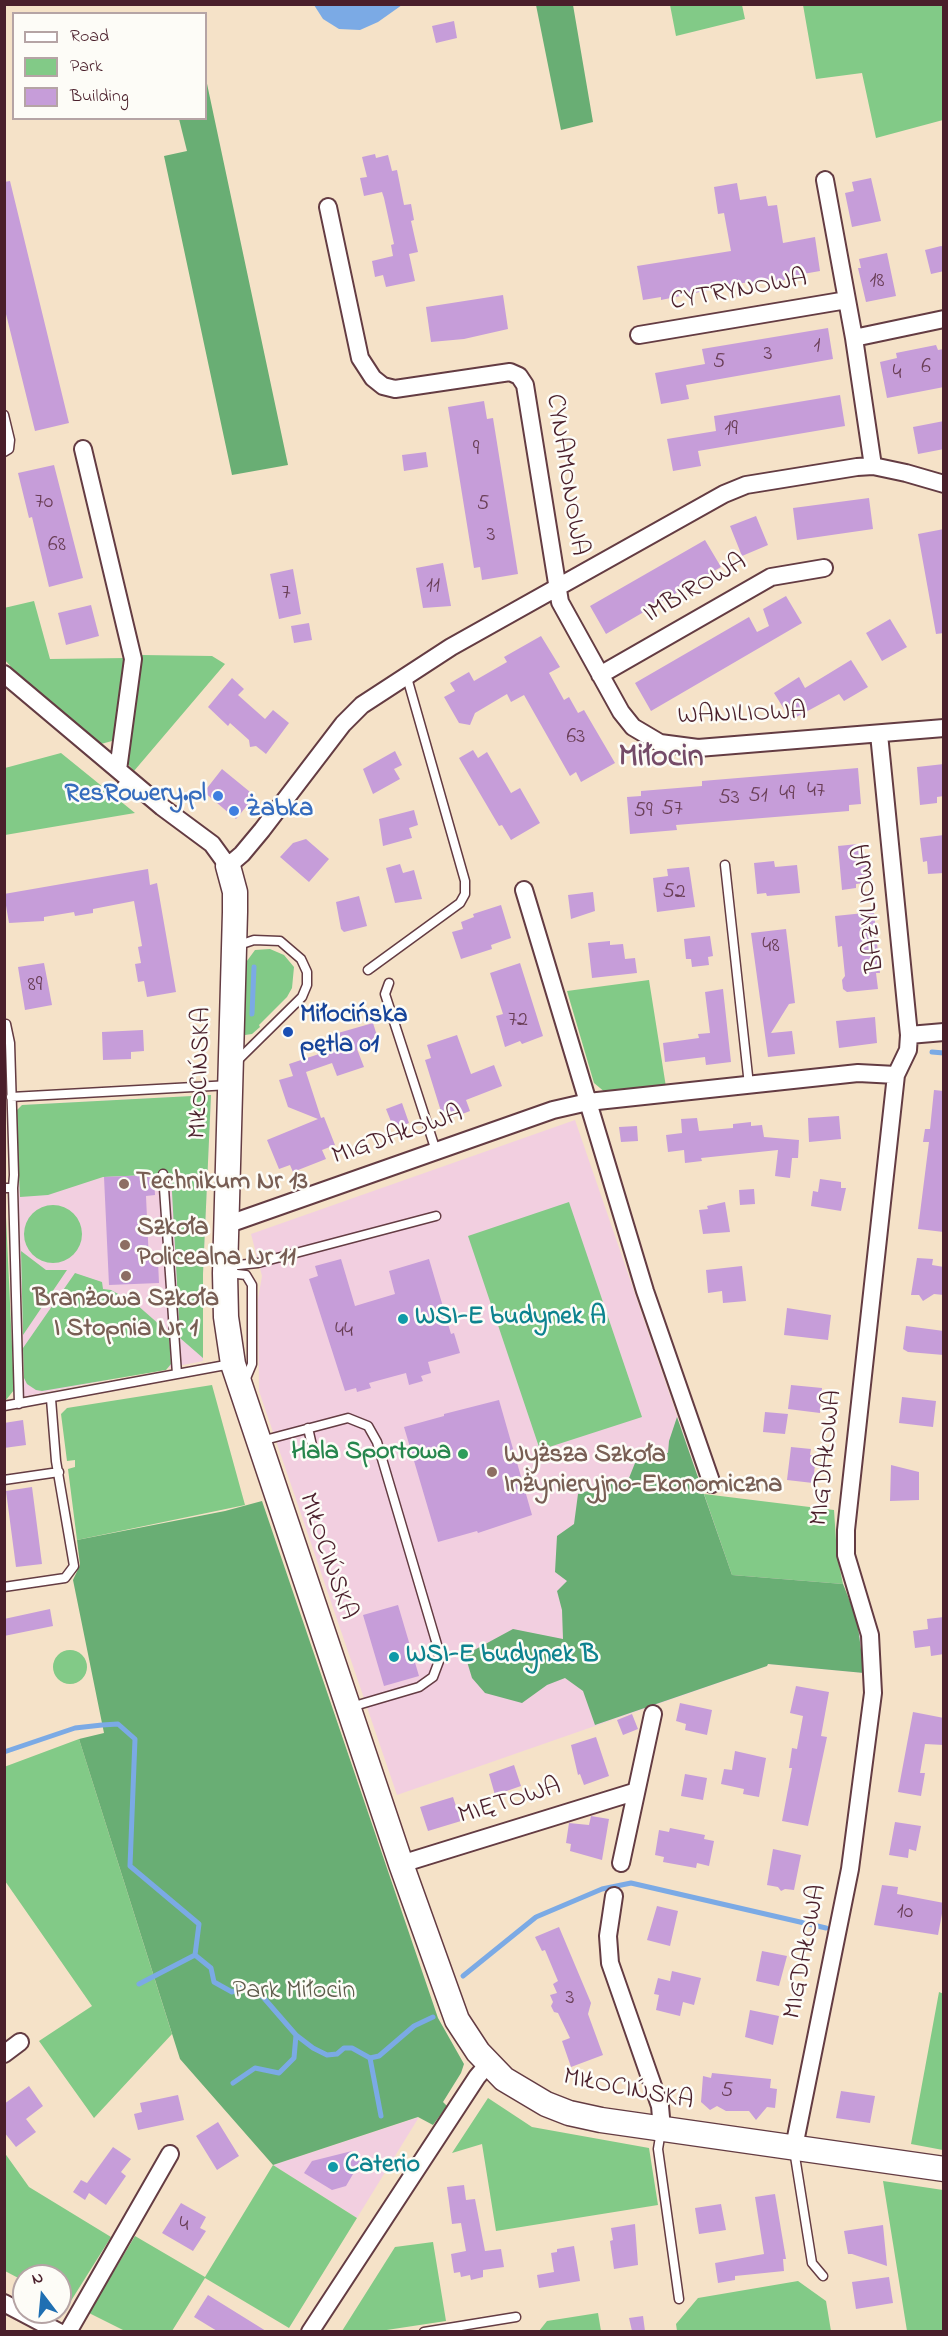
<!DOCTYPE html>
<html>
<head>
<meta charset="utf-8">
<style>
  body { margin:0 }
  #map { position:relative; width:948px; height:2336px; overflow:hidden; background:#f5e2c8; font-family:"Indie Flower",sans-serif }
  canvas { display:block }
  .frame { position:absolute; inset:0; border:6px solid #4a1f2b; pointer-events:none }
  .legend { position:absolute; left:12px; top:12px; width:195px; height:108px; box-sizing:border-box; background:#fdfcf7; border:2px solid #b5a4a5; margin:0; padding:8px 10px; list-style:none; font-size:18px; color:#4a1f2b }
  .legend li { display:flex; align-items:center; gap:12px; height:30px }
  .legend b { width:30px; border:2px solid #b5a4a5 }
  .north { position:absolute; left:12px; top:2264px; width:60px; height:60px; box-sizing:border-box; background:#fdfcf7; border:2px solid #b5a4a5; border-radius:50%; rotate:344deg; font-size:16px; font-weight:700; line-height:24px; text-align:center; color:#4a1f2b }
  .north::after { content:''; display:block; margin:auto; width:21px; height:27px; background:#1f6fb2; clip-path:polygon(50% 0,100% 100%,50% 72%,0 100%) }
</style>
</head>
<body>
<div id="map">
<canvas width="948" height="2336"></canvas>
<div class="frame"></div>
<ul class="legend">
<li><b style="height:8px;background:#fff"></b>Road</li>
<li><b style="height:16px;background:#82ca87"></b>Park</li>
<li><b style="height:16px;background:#c69dd9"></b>Building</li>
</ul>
<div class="north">N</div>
</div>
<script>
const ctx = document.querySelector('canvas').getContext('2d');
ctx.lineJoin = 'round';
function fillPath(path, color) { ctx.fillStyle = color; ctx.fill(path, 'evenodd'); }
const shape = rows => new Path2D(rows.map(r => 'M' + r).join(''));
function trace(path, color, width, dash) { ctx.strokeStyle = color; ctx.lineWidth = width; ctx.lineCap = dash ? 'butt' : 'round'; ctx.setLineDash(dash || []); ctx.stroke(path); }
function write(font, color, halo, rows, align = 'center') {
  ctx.font = font + ' "Indie Flower",sans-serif'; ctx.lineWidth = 5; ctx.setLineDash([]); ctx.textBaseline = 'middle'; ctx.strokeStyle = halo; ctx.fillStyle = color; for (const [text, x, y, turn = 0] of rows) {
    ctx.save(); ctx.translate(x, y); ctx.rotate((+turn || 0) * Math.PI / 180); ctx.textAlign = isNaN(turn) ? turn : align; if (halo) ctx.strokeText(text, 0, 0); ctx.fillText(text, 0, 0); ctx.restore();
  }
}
const built = shape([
  [211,1095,203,1274,203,1361,22,1397,24,1378,16,1111,22,1105],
  [575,1120,732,1575,843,1584,861,1638,864,1673,768,1664,767,1666,397,1795,259,1391,258,1299,262,1276,251,1234],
  [419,2117,357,2218,273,2165]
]);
const green = shape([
  [670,5,742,5,745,19,676,36],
  [803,5,943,5,943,120,876,138,862,73,816,79],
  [34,601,50,659,127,658,117,733,112,741,101,744,22,679,4,659,4,608],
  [142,655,212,656,225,664,134,771,127,763],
  [61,753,135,813,5,835,5,768],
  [270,949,284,955,294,967,292,988,287,997,259,1025,260,1027,252,1034,245,1035,242,1034,244,965,255,950],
  [649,980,666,1087,606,1093,594,1083,567,991],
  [211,1095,203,1274,203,1358,180,1338,171,1174,103,1177,48,1195,20,1197,16,1111,22,1105],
  [5,1195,14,1390,6,1400,4,1400],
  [569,1202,642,1417,540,1450,468,1236],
  '24 1234a29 29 0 1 1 58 0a29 29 0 1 1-58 0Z',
  [21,1251,46,1270,67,1270,23,1335],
  [75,1273,102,1282,103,1289,111,1290,136,1304,169,1333,171,1364,166,1370,42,1391,36,1390,27,1384,24,1378,23,1348],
  [212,1385,245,1505,77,1540,68,1469,75,1467,75,1460,67,1461,61,1414,67,1408],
  [704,1494,834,1510,837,1555,843,1584,732,1575],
  '53 1667a17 17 0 1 1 34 0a17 17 0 1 1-34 0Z',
  [79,1739,172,2034,94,2118,39,2041,92,2006,5,1881,4,1767],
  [939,1992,944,1994,943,2150,911,2144],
  [488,2098,532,2127,649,2148,658,2205,496,2231,482,2144,452,2153],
  [4,2152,29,2187,111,2237,69,2304,60,2299,60,2276,24,2276,24,2281,5,2271],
  [273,2165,357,2218,289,2328,205,2278,172,2331,125,2331,89,2313,135,2236,205,2277],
  [883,2181,943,2190,943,2331,907,2331],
  [433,2242,446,2321,380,2331,342,2331,395,2247],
  [798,2281,826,2301,831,2331,677,2331,676,2324,698,2298],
  [598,2313,601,2331,539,2331,547,2321]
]);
const forest = shape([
  [536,5,573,5,593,122,561,130],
  [206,79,288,465,232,475,164,156,187,151,179,119,206,118],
  [677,1417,732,1575,843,1584,857,1619,864,1673,768,1664,767,1666,595,1725,583,1691,565,1678,547,1685,522,1703,485,1693,472,1678,465,1655,513,1629,563,1639,562,1610,557,1591,567,1581,555,1572,557,1536,574,1524,578,1494,629,1478,637,1458,649,1451,668,1453,669,1441],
  [262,1501,438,2018,464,2064,461,2073,443,2102,447,2106,433,2125,418,2117,273,2165,180,2059,79,1739,104,1733,73,1580,80,1565,77,1540,225,1511]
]);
const water = shape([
  [314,5,402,5,378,22,360,30,339,29,323,19]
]);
const stream = shape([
  [252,1014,254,967],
  [932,1052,944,1053],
  [4,1752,75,1728,102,1725,118,1724,135,1739,130,1866,199,1924,195,1955,211,1968,214,1982,232,1992,245,1987,263,1997,296,2035,313,2048,327,2055,337,2054,344,2048,352,2048,370,2058,379,2056,414,2026,433,2017],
  [463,1976,536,1917,602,1889,631,1883,826,1928],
  [139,1984,195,1955],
  [370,2058,381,2116],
  [233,2083,255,2068,279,2073,294,2058,296,2035]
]);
const building = shape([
  [454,21,457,38,436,43,432,26],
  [375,154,376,158,388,155,392,171,397,170,404,205,411,204,414,220,411,221,418,252,409,254,415,281,386,287,383,275,375,277,372,261,393,256,391,245,394,244,384,198,382,192,364,196,360,178,367,177,362,157],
  [871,178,881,221,852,227,845,193,854,191,852,182],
  [10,181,69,423,35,431,4,306,4,182],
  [737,183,740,200,766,196,768,206,777,205,783,243,815,237,820,271,803,274,803,277,762,284,762,281,743,283,661,300,661,297,643,300,637,266,731,251,724,213,718,214,714,187],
  [941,246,944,247,944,271,931,274,925,250],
  [887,253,896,296,866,302,858,268,861,268,859,259],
  [503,295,508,329,464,339,431,342,426,307],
  [828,328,833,359,686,385,689,399,661,404,655,373,705,364,702,349],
  [936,345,938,350,944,349,944,387,887,398,880,362,897,358,896,353],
  [840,395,845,426,698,451,701,466,673,471,667,439,716,431,714,416],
  [484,401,487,419,493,418,518,574,482,580,480,567,474,568,448,407],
  [944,421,944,449,918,454,913,427],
  [426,452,428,467,404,471,402,455],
  [54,465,83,578,49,587,32,517,29,518,18,473],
  [869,498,873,529,797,540,793,508],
  [756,516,768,545,742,556,730,526],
  [944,529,944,633,936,634,918,534],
  [705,540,721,567,606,634,590,606],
  [443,563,451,606,423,608,416,568],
  [293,569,301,614,279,619,270,574],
  [786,596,802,623,651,711,635,683,749,617,757,632,769,626,763,609],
  [91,605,99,636,66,645,58,613],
  [890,619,907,647,882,661,866,633],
  [309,623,312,640,294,643,291,626],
  [541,636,560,667,549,673,564,700,569,697,578,713,584,710,615,763,581,782,576,772,570,776,524,695,511,702,507,694,475,713,470,725,459,723,444,697,455,691,450,683,469,672,474,681,507,662,504,657],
  [851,660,868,687,844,701,839,694,791,720,774,693,799,677,805,688],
  [232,678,244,689,238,695,265,719,273,710,289,723,266,754,256,746,250,747,249,740,230,723,228,726,208,707],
  [473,750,478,758,487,752,511,793,520,788,540,823,511,840,502,825,499,826,459,758],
  [395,751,402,765,394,769,400,779,373,794,363,769],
  [944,764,944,796,937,797,937,803,920,805,917,767],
  [858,768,861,804,849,805,849,811,676,825,677,830,630,834,627,797,641,796,641,791,702,786,702,781],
  [222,769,255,796,236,819,204,792],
  [414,810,418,825,409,828,412,838,383,846,379,819],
  [944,835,944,873,928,874,927,861,923,862,920,838],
  [306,839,329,859,309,882,280,857,293,843],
  [858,844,859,855,869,854,872,882,856,884,856,888,842,890,838,846],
  [774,861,775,867,797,865,800,893,767,896,766,893,757,894,754,863],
  [400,864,403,873,414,870,422,899,395,903,386,868],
  [689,867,695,907,657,912,653,878,668,876,667,869],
  [148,869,150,885,157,883,176,992,147,997,144,981,138,982,135,964,141,963,138,947,142,946,134,901,93,909,93,913,75,916,74,912,44,917,44,921,9,923,4,894],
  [593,892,595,911,571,919,568,895],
  [359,896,367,926,344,932,341,929,336,902],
  [501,905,511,938,491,945,492,949,461,959,452,932,463,929,461,922,474,917,473,914],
  [874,912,880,973,876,973,878,989,847,992,843,989,842,980,845,976,842,946,838,947,835,916],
  [786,929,795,1003,789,1004,771,1033,792,1031,795,1054,768,1057,751,933],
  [710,936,713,956,708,957,709,965,692,967,691,959,686,959,684,939],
  [610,941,610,945,623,944,625,959,635,958,637,973,592,978,588,943],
  [44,963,52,1005,25,1010,18,967],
  [520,963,543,1036,522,1044,520,1041,505,1047,496,1016,503,1014,490,973],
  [723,989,731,1062,706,1065,705,1057,665,1062,663,1043,699,1038,698,1034,710,1033,705,992],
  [875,1017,877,1043,839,1048,836,1021],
  [373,1023,379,1042,357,1049,364,1067,337,1076,332,1063,306,1072,321,1118,324,1117,335,1145,322,1150,326,1159,293,1172,290,1165,279,1169,267,1140,318,1119,288,1107,279,1080,293,1076,289,1064,328,1051,324,1041,338,1033],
  [143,1030,144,1051,131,1052,131,1059,103,1060,102,1032],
  [457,1035,471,1074,494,1065,502,1086,466,1100,470,1111,444,1121,425,1060,431,1058,427,1045],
  [934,1090,944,1091,944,1232,918,1229,929,1142,923,1142,925,1129,930,1129],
  [402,1103,409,1123,394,1129,386,1109],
  [839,1116,841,1139,809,1142,808,1118],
  [697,1118,699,1131,733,1128,733,1124,751,1122,751,1126,762,1125,764,1137,799,1140,798,1158,792,1158,790,1178,775,1176,778,1150,701,1158,702,1161,685,1163,684,1150,668,1152,666,1135,682,1133,681,1119],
  [637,1126,638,1141,621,1142,619,1127],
  [154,1175,155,1195,146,1196,149,1262,158,1261,159,1283,109,1285,104,1177],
  [820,1179,841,1182,841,1188,846,1188,841,1211,811,1206,813,1191,818,1192],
  [754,1189,755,1204,740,1205,739,1190],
  [725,1202,730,1232,703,1234,699,1210,708,1209,707,1206],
  [917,1258,933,1259,932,1265,944,1267,944,1295,934,1294,923,1301,919,1295,911,1295],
  [341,1259,355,1306,395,1294,389,1271,429,1259,451,1334,454,1333,460,1353,428,1362,431,1373,421,1376,423,1381,409,1385,406,1373,369,1383,371,1388,357,1392,356,1388,345,1391,309,1279,318,1276,315,1266],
  [742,1266,746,1301,723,1303,722,1291,708,1293,706,1270],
  [787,1308,831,1315,828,1340,784,1335],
  [906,1326,944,1331,944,1355,908,1352,903,1349],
  [791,1385,822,1388,820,1413,788,1409],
  [902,1397,936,1401,933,1427,899,1423],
  [499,1400,532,1515,478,1533,477,1531,438,1542,404,1427,444,1416,444,1414],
  [765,1412,788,1414,785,1434,763,1432],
  [23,1420,26,1445,4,1448,4,1423],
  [791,1447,811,1449,810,1455,816,1455,813,1483,787,1480],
  [891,1465,919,1472,919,1500,890,1501],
  [32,1487,42,1564,16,1567,6,1491],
  [398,1605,419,1676,384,1686,363,1615],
  [50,1609,53,1626,4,1636,4,1619],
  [944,1617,944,1654,931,1656,930,1646,915,1648,913,1631,928,1629,927,1619],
  [796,1686,829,1692,821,1736,827,1737,808,1826,782,1821,792,1768,789,1768,792,1748,797,1749,803,1716,790,1713],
  [680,1703,712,1710,707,1735,685,1730,686,1724,676,1721],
  [913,1712,944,1718,944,1745,925,1744,920,1773,925,1773,921,1796,898,1792],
  [632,1714,638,1729,623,1735,617,1720],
  [596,1737,609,1776,584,1785,580,1774,578,1775,571,1745],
  [735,1751,766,1758,759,1797,743,1794,744,1789,721,1784,724,1769,732,1770],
  [514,1765,521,1786,495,1795,489,1774],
  [685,1774,707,1778,703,1800,681,1796],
  [453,1797,461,1821,428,1831,420,1807],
  [591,1816,609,1819,602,1860,570,1851,571,1844,566,1843,569,1823,589,1825],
  [895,1822,921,1826,916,1851,909,1849,908,1858,889,1855],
  [670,1828,705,1835,704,1839,714,1841,709,1866,697,1863,696,1868,663,1862,664,1857,655,1855,659,1830,669,1832],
  [773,1849,801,1855,794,1890,785,1889,781,1891,778,1887,767,1885],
  [882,1885,898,1887,897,1894,944,1903,938,1935,874,1925],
  [657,1906,678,1911,670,1946,647,1940],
  [559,1927,591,2003,588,2014,603,2055,571,2067,562,2041,570,2038,558,2013,554,2012,551,2006,553,2002,550,1995,557,1993,553,1984,558,1981,545,1950,542,1951,535,1937],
  [762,1951,787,1956,779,1986,756,1981],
  [672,1971,701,1978,694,2005,683,2002,680,2016,656,2010,659,1995,654,1994,658,1978,670,1981],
  [750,2010,779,2016,773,2045,745,2037],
  [712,2073,771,2079,770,2088,777,2089,775,2108,767,2107,756,2120,749,2111,726,2111,717,2106,710,2110,701,2102,703,2076,711,2078],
  [29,2086,43,2106,26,2119,36,2132,16,2147,4,2132,4,2104],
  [841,2091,875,2096,870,2123,836,2118],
  [178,2095,184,2120,138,2130,134,2114,142,2112,140,2103],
  [218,2122,239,2156,217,2170,196,2136],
  [113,2147,131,2159,121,2172,126,2176,106,2205,89,2193,85,2200,73,2192,81,2180,87,2183],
  [352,2151,363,2157,346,2186,332,2190,304,2173,312,2161],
  [464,2185,466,2200,475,2199,485,2251,501,2249,504,2267,483,2270,483,2277,471,2280,470,2275,461,2277,460,2272,454,2273,451,2254,466,2251,461,2223,452,2224,447,2187],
  [775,2194,786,2259,783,2259,784,2271,735,2276,735,2280,718,2283,715,2263,764,2254,755,2197],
  [181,2203,206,2217,200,2228,206,2231,193,2251,162,2233],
  [721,2204,726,2230,699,2234,695,2208],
  [635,2224,638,2265,614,2269,610,2241,613,2240,611,2228],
  [883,2225,887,2266,852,2254,848,2254,844,2231],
  [574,2246,580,2281,539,2288,537,2275,554,2272,551,2253,557,2252,557,2249],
  [889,2277,893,2303,856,2309,852,2282],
  [208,2295,266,2331,217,2331,194,2317],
  [643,2316,645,2331,632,2331,629,2318]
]);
const lane = shape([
  [4,415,10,440,9,449,4,452],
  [112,796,128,779],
  [725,865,749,1085],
  [236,946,254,940,280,941,301,959,307,972,307,985,302,997,236,1062],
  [368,970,460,903,465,894,465,881,406,674],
  [389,983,385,994,436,1151],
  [11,1097,230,1085],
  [163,1174,177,1374],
  [4,1188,13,1188,14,1175,10,1043,6,1024],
  [13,1188,19,1404],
  [228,1266,258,1263,436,1216],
  [228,1273,246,1275,252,1285,252,1364,244,1383],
  [4,1406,231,1364],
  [308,1428,313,1450],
  [261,1441,348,1418,368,1426,377,1442,438,1648,439,1661,433,1677,419,1687,351,1707],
  [4,1480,59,1472],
  [4,1587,65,1578,74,1566,56,1461,51,1399],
  [661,2131,658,2149,679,2299],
  [794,2150,812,2263,823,2276],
  [424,2332,516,2317]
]);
const street = shape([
  [825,180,854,338,873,466],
  [328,207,360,358,373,378,383,386,395,389,510,372,519,376,525,385,560,602,621,712,633,727,660,743,698,748,944,728],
  [639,335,847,300],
  [854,338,944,319],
  [83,449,133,659,118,770],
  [4,674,162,807,212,844,228,866,242,854,262,830,343,724,362,705,451,647,724,494,746,485,857,467,873,466,906,473,944,484],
  [600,675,771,577,824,568],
  [524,890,645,1291,712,1484],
  [909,1035,944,1032],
  [226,1225,553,1110,588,1102,858,1073,896,1075],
  [621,1863,653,1714],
  [401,1864,634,1792],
  [614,1896,608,1936,610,1963,660,2106,662,2129],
  [4,2054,20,2042],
  [794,2147,850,1869,873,1693,870,1635,846,1555,846,1530,896,1075,908,1050,909,1035,879,734],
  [4,2303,59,2332],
  [68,2332,170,2154],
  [310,2332,477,2077,488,2064]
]);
const secondary = shape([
  [228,866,235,892,235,912,225,1273,226,1317,233,1364,401,1864,457,2020,478,2052,504,2079,546,2104,569,2113,601,2120,944,2169]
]);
const markers = [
  [218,796,6,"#3f7fe0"],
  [234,811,6,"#3f7fe0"],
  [288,1032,6,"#1a4fb4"],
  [124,1184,6,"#8d6e63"],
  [125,1245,6,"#8d6e63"],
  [126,1276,6,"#8d6e63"],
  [403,1319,6,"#0f9aa8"],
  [463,1454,6,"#2e9e5b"],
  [492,1472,6,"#8d6e63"],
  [394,1657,6,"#0f9aa8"],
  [333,2167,6,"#0f9aa8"]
];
const numberNames = [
  ["18",877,282],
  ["1",817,347],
  ["3",768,355],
  ["5",719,363],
  ["6",926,368],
  ["4",897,374],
  ["19",731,430],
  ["9",476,450],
  ["70",44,503],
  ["5",483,505],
  ["3",491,536],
  ["68",57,546],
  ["11",433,587],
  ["7",286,594],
  ["63",576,738],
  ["47",816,792],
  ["49",787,795],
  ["51",758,797],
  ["53",729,799],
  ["57",672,810],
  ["59",643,812],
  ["52",674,893],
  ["48",771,947],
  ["89",35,986],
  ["72",518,1021],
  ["44",344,1332],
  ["10",905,1913],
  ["3",570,1999],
  ["5",727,2092],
  ["4",184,2226]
];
const streetNames = [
  ["CYTRYNOWA",739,292,-10],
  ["CYNAMONOWA",565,475,81],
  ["IMBIROWA",696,590,-30],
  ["WANILIOWA",742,716,-2],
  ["BAZYLIOWA",871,908,-96],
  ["MIŁOCIŃSKA",202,1073,-88],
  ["MIGDAŁOWA",398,1137,-19],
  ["MIGDAŁOWA",828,1458,-84],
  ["MIŁOCIŃSKA",326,1557,71],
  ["MIĘTOWA",510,1803,-17],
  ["MIGDAŁOWA",807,1952,-79],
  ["MIŁOCIŃSKA",628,2091,11]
];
const shopNames = [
  ["ResRowery.pl",206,796],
  ["Żabka",246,811,"left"]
];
const transitNames = [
  ["Miłocińska",300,1017],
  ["pętla 01",300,1047]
];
const educationNames = [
  ["Technikum Nr 13",136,1184],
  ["Szkoła",137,1230],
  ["Policealna Nr 11",137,1260],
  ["Branżowa Szkoła",126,1301,"center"],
  ["I Stopnia Nr 1",126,1331,"center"],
  ["Wyższa Szkoła",504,1457],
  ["Inżynieryjno-Ekonomiczna",504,1487]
];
const cultureNames = [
  ["WSI-E budynek A",415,1319],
  ["WSI-E budynek B",406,1657],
  ["Caterio",345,2167]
];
const leisureNames = [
  ["Hala Sportowa",451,1454]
];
const parkNames = [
  ["Park Miłocin",294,1993]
];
const districtNames = [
  ["Miłocin",661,760]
];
fillPath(built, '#f2cfe0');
fillPath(green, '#82ca87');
fillPath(forest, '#69ae74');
fillPath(water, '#7baae5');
trace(stream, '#7baae5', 5);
fillPath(building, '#c69dd9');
trace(lane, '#643c43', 11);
trace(street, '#643c43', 20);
trace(secondary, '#643c43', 27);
trace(lane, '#fff', 8);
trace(street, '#fff', 16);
trace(secondary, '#fff', 24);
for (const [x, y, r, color] of markers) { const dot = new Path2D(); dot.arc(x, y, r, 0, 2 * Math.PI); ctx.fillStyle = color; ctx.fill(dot); trace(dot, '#fdfcf7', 2); }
write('22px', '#693e56', null, numberNames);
write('26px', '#4a1f2b', '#fdfcf7', streetNames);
write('bold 26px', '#366cbe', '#fdfcf7', shopNames, 'right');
write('bold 26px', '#164399', '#fdfcf7', transitNames, 'left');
write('bold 26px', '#785e54', '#fdfcf7', educationNames, 'left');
write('bold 26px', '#0d838f', '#fdfcf7', cultureNames, 'left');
write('bold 26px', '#27864d', '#fdfcf7', leisureNames, 'right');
write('26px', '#5e5b4b', '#fdfcf7', parkNames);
write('bold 32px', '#754b68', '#fdfcf7', districtNames);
</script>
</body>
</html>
